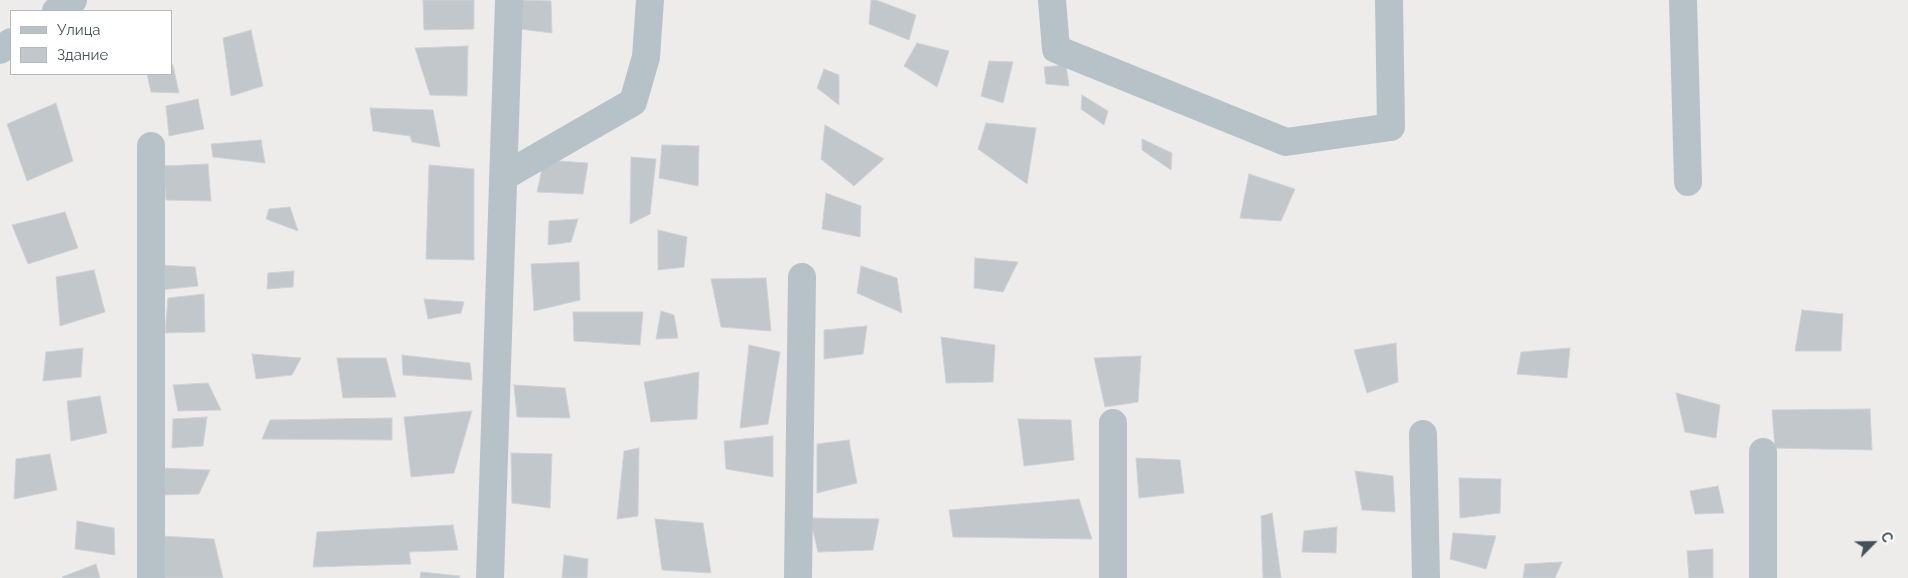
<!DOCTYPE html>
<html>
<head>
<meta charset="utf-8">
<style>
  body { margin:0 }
  #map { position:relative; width:1908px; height:578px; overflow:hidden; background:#eeebeb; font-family:Raleway,sans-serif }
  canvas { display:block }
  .legend { position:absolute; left:10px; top:10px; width:162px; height:65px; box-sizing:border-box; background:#fff; border:1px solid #b4b9bc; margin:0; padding:6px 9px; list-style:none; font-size:15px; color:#445158 }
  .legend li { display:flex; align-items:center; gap:10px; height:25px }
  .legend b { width:25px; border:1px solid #b4b9bc }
  .north { position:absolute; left:1848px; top:518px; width:50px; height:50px; -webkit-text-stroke:4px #fff; paint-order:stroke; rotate:67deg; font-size:14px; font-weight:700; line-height:20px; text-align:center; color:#445158 }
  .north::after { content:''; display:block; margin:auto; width:18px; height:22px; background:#445158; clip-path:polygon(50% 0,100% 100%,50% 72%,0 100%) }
</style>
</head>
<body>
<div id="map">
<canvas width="1908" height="578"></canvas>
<ul class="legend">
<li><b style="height:6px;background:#b6c2c8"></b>Улица</li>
<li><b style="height:14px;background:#c2c7cb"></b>Здание</li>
</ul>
<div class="north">С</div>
</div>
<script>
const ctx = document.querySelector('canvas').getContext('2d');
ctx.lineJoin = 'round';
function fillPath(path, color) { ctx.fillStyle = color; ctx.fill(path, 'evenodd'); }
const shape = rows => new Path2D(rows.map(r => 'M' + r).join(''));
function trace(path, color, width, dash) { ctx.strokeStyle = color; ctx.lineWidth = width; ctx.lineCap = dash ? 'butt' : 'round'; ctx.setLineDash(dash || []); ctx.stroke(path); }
const building = shape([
  [423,0,474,0,474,29,424,30,423,0],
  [521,0,551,1,552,33,520,29,521,0],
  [871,0,876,0,916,15,909,40,869,24,871,0],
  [251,30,263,86,231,96,223,38,251,30],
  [917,43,949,51,937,87,904,66,917,43],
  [468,46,467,96,430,95,415,48,468,46],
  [989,61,1013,62,1003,103,981,96,989,61],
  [173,65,179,93,151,92,147,74,171,74,171,66,173,65],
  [1066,65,1069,86,1046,84,1044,67,1066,65],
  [824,69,839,75,839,105,817,88,824,69],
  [1082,95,1108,111,1104,125,1081,109,1082,95],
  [198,99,204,129,169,136,166,106,198,99],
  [56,103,73,161,27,181,7,124,56,103],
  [370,108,433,110,440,147,412,142,410,136,373,131,370,108],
  [986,123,1036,128,1027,184,978,149,986,123],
  [825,125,884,159,854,186,821,159,825,125],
  [1142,139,1172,153,1171,170,1142,150,1142,139],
  [261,140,265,163,213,157,211,144,261,140],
  [662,145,699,146,698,186,659,178,662,145],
  [631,157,656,159,650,214,630,224,631,157],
  [544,160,588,163,583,194,537,192,544,160],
  [208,164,211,201,166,200,163,166,208,164],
  [429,165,474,169,474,260,426,259,429,165],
  [1249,174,1295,189,1281,221,1240,218,1249,174],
  [826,193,861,206,860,237,822,229,826,193],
  [290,207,298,231,266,219,269,209,290,207],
  [65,212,78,248,28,264,12,225,65,212],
  [578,219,571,242,548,245,549,221,578,219],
  [658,230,687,237,684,267,658,270,658,230],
  [975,258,1018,262,1003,292,974,288,975,258],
  [579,262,580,300,534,311,531,264,579,262],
  [159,265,195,267,198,286,159,290,159,265],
  [861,266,897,278,902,313,857,293,861,266],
  [94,270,105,312,60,326,56,277,94,270],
  [294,271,293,287,267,289,268,273,294,271],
  [766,278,771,331,721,327,711,279,766,278],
  [204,294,205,332,165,333,168,298,204,294],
  [424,299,464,302,461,313,428,319,424,299],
  [1802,310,1843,314,1841,351,1795,351,1802,310],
  [661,311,674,315,678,338,656,339,661,311],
  [573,312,643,312,640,345,574,341,573,312],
  [867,326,863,354,824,359,824,330,867,326],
  [941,337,995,345,993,382,946,383,941,337],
  [1396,343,1398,382,1367,393,1354,350,1396,343],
  [749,345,780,352,768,424,740,428,749,345],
  [83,348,81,377,43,381,46,352,83,348],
  [1570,348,1567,378,1517,374,1521,352,1570,348],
  [252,354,301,358,292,375,256,379,252,354],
  [402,355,470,363,472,380,403,375,402,355],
  [1141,356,1138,402,1105,407,1094,358,1141,356],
  [337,358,386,358,396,397,343,398,337,358],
  [699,372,697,419,651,422,644,382,699,372],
  [208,383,221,410,178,411,173,385,208,383],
  [514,385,565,388,570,418,517,417,514,385],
  [1676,393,1720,405,1716,438,1685,432,1676,393],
  [100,396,107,433,71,441,67,401,100,396],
  [1870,409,1872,450,1775,448,1772,410,1870,409],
  [472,411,454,473,411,477,404,417,472,411],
  [207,417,203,446,172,448,173,419,207,417],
  [392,418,392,440,262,439,270,420,392,418],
  [1018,419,1071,420,1074,460,1024,466,1018,419],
  [773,436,773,477,726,469,724,441,773,436],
  [849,440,857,483,817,493,817,444,849,440],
  [639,448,638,516,617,519,624,451,639,448],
  [511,453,552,454,550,508,512,503,511,453],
  [50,454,57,490,14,499,16,459,50,454],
  [1136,458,1180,460,1184,493,1139,498,1136,458],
  [161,468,210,470,199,494,161,495,161,468],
  [1355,471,1393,476,1395,512,1362,510,1355,471],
  [1459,478,1501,479,1500,513,1460,518,1459,478],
  [1718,486,1724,513,1695,514,1690,491,1718,486],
  [1079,499,1092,539,953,537,949,510,1079,499],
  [1272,513,1281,578,1263,578,1261,516,1272,513],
  [810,518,879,519,873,550,818,552,810,518],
  [655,519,703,523,711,573,662,570,655,519],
  [77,521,114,528,115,555,75,549,77,521],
  [453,525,458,550,409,552,411,564,313,567,317,532,453,525],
  [1337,527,1336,553,1302,552,1304,531,1337,527],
  [1453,533,1496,536,1486,569,1450,559,1453,533],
  [161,536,214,539,223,578,165,578,161,536],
  [1713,549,1713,578,1689,578,1687,551,1713,549],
  [564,555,588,559,587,578,562,578,564,555],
  [1562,562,1555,578,1523,578,1525,564,1562,562],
  [96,564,100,578,63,578,62,577,96,564],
  [421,572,460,576,459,578,420,578,421,572]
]);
const minor = shape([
  [1052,0,1056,49,1286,142,1391,127,1389,0],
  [1683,0,1688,182],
  [56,11,73,0],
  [0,50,11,42],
  [503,177,633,102,646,57,650,0],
  [1423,434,1426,578],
  [151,578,151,146],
  [490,578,509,1],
  [798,578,802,277],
  [1113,578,1113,423],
  [1763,578,1763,452]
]);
fillPath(building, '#c2c7cb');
trace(building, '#cfd2d7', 1);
trace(minor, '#b6c2c8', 28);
</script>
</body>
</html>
